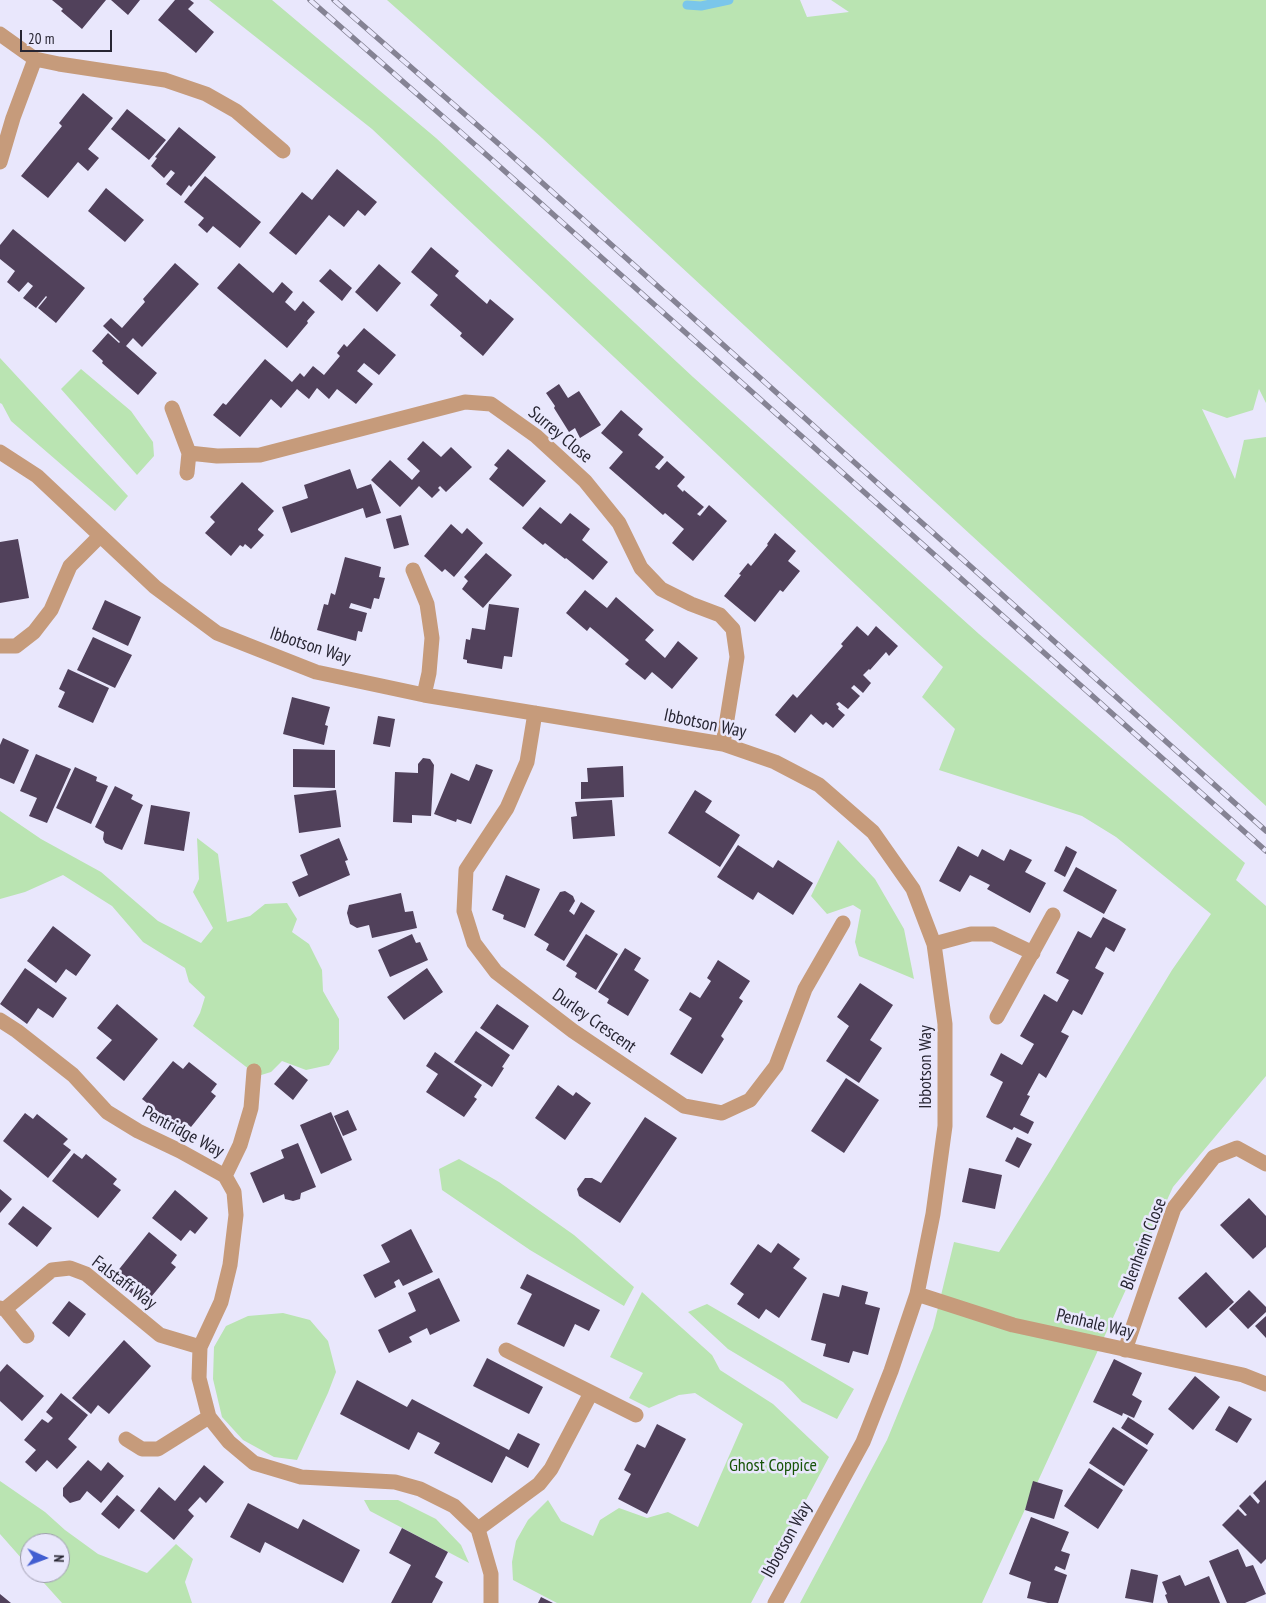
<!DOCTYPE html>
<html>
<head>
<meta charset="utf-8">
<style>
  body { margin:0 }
  #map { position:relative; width:1266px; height:1603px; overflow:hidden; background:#e9e7fc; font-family:"PT Sans Narrow",sans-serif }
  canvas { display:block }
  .north { position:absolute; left:20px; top:1533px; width:50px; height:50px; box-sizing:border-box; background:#e9e7fc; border:1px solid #9b99ab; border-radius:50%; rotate:92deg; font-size:14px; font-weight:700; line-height:20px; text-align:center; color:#272532 }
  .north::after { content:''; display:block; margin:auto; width:18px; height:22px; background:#425ed1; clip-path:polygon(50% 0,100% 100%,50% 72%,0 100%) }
  .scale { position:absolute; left:20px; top:30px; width:92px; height:22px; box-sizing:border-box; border:2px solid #272532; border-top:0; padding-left:6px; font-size:15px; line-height:18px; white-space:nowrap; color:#272532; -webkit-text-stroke:4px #e9e7fc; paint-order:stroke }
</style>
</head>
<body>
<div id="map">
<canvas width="1266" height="1603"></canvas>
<div class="north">N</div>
<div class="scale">20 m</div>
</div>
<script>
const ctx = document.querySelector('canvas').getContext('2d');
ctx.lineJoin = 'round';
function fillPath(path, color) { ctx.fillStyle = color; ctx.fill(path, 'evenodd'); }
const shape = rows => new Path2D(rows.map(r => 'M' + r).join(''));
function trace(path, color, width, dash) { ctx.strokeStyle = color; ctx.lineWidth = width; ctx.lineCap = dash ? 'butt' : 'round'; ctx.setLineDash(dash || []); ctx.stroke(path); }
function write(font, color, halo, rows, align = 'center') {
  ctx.font = font + ' "PT Sans Narrow",sans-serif'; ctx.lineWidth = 5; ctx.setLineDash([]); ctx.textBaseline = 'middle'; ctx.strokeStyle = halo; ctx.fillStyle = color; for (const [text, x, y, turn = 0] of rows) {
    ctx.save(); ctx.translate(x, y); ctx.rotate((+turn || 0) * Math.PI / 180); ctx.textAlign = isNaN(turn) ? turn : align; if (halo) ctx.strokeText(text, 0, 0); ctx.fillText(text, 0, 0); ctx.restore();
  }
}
const green = shape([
  [209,0,272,0,436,138,693,377,979,634,1245,863,1236,880,1266,906,1266,1076,1173,1187,982,1603,800,1603,887,1440,933,1328,954,1242,999,1252,1050,1171,1172,970,1211,914,1116,837,1082,816,939,770,955,729,922,697,943,667,372,129],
  [387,0,800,0,807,17,849,12,831,0,1266,0,1266,403,1259,389,1253,410,1227,418,1202,409,1235,479,1244,440,1266,437,1266,806,922,490,542,138],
  [0,358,128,496,115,511,11,421,2,404,0,403],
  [81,369,131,411,153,442,154,456,137,475,61,389],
  [0,811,41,839,101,872,158,921,201,943,213,928,193,892,199,879,197,838,218,854,227,922,250,916,265,904,287,903,297,919,292,932,309,944,322,970,323,991,339,1019,339,1049,329,1065,306,1070,282,1061,271,1072,258,1076,193,1026,200,1013,205,997,189,982,185,968,143,942,112,906,63,875,25,892,0,899],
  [838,840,875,879,904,929,914,979,859,956,855,942,861,910,853,905,827,914,811,896],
  [459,1159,499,1182,574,1235,634,1287,624,1306,530,1250,442,1190,439,1169],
  [642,1292,712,1355,720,1370,773,1404,829,1457,751,1603,557,1603,513,1580,512,1562,516,1541,528,1520,548,1500,561,1521,593,1536,600,1520,619,1508,647,1518,668,1512,698,1527,743,1424,695,1393,679,1395,649,1408,629,1398,643,1373,610,1357],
  [707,1304,854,1389,837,1419,802,1402,783,1382,728,1349,688,1312],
  [283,1313,310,1320,328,1341,336,1372,328,1393,297,1460,274,1457,243,1440,222,1417,213,1379,214,1347,226,1326,248,1316],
  [0,1481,45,1512,65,1530,98,1554,147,1573,176,1544,193,1559,185,1582,192,1603,62,1603,35,1573,60,1573,60,1543,30,1543,30,1568,0,1534],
  [364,1500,398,1500,436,1519,461,1545,469,1563,370,1511]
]);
const stream = shape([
  [687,5,701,6,729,0]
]);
const building = shape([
  [52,0,106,0,82,29,61,11,63,9],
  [111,0,140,0,128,15],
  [175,0,190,0,194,3,188,9,214,32,196,53,158,20],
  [83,93,113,118,88,149,99,158,88,171,78,162,48,198,21,176,62,126,59,123],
  [127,109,166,140,149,160,111,129],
  [179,127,216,157,191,187,189,185,181,196,166,184,175,173,171,170,164,178,151,166,157,158,155,157],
  [337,169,377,202,365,216,358,210,344,227,329,215,296,255,269,233,302,192,312,200],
  [205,176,261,222,240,248,213,226,207,233,198,225,204,218,184,202],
  [106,188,144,220,125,242,88,211],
  [13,229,85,288,56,323,38,308,47,297,46,296,36,308,23,298,33,286,28,282,19,292,7,282,15,271,0,259,0,245],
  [431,247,459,271,455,276,487,304,490,299,514,319,483,356,460,336,462,333,430,305,438,295,411,272],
  [175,263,199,284,142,347,133,338,126,346,157,373,138,395,102,363,103,361,92,351,108,333,119,343,120,342,103,326,111,318,122,328,145,302,143,299],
  [239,263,273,293,282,282,293,292,285,302,295,311,303,301,315,312,307,321,308,323,287,348,217,288],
  [379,264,401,283,377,312,355,292],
  [330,269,352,288,342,301,319,281],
  [364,328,396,355,379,375,364,363,357,371,373,384,356,404,337,389,329,399,317,388,309,399,297,389,281,408,271,399,240,437,213,415,223,403,226,405,265,359,292,382,300,373,304,377,313,366,324,375,340,356,337,353,344,344,347,347],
  [559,384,568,398,579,391,601,425,580,438,575,428,569,432,554,408,555,406,546,393],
  [621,410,643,429,638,435,664,457,655,467,659,470,667,461,685,477,677,486,683,492,684,490,704,507,697,514,700,516,709,505,727,521,693,561,672,543,684,529,665,513,663,515,609,468,623,452,601,433],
  [423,441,441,457,451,447,472,467,446,492,440,486,438,488,440,490,432,498,419,486,400,507,371,480,390,460,412,480,420,471,407,459],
  [508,449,546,481,523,507,489,479,498,468,494,465],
  [350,469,357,489,371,484,381,513,366,518,363,508,291,533,282,507,308,498,304,485],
  [242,482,274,511,258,529,258,530,264,535,251,549,245,544,243,547,240,545,231,556,205,533,215,522,210,517],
  [540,507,561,524,570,513,590,529,582,540,608,562,593,580,566,558,565,559,545,543,543,545,522,528],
  [401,515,409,545,394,549,386,519],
  [451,524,462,534,467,528,483,543,454,577,445,569,442,572,424,556],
  [775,533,796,551,788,561,800,571,783,592,780,590,755,622,724,596,741,575,739,574,748,563,751,566,768,545,767,544],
  [18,539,29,598,0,603,0,542],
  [486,553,512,575,483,608,462,589,468,581,464,577],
  [345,557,381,567,379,577,385,578,379,599,374,598,371,609,351,603,349,608,367,613,362,632,358,631,356,641,317,630,324,604,328,605,331,593,335,595],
  [585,590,607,608,616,597,654,630,645,640,665,658,678,641,698,658,672,689,652,672,645,680,625,664,629,660,590,627,587,631,566,613],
  [105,600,141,617,128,646,92,629],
  [489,604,519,608,512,657,504,656,502,669,467,663,467,660,463,659,466,639,470,640,472,628,485,630],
  [857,626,868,636,876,626,898,646,889,656,886,652,870,670,869,669,863,675,871,683,863,693,854,685,851,688,860,696,848,709,839,702,836,704,839,707,838,709,845,715,833,728,826,722,823,725,811,714,795,733,775,715,793,694,797,698,843,646,841,644],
  [93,637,132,655,115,688,77,670],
  [68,669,109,688,93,723,58,707,65,692,59,689],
  [292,697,330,707,325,725,328,726,324,745,283,734],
  [378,716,395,719,390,747,373,744],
  [3,738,29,750,14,784,0,778,0,745],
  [293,749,335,750,335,788,293,787],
  [36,754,71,769,47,823,29,816,37,798,20,791],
  [423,758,430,759,434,765,431,816,412,815,412,823,393,822,395,772,418,773,418,764],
  [476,764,493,770,471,824,457,819,456,822,434,814,451,773,469,781],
  [623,766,624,797,581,799,581,782,588,782,587,768],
  [75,767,97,777,96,781,108,786,91,824,56,808],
  [115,786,133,795,131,799,143,805,122,850,105,843,103,839,104,832,95,827],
  [336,790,341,827,299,833,294,795],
  [695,790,712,801,705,812,740,835,720,867,668,833],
  [612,800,615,836,573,839,571,817,577,816,575,802],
  [151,805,190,812,184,851,144,844],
  [339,838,348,860,345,861,350,875,299,897,292,882,308,875,300,855],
  [738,845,773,868,778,860,813,883,793,915,758,892,753,900,717,877],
  [958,846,978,857,982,849,1004,861,1010,849,1032,860,1025,872,1046,883,1030,913,987,889,990,885,970,875,960,892,939,881],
  [1066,846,1077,852,1065,877,1054,871],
  [1076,867,1117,890,1104,914,1063,891],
  [506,875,540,889,525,928,503,919,504,915,492,910],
  [565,891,573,896,575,901,569,911,574,915,581,902,595,911,564,961,546,950,549,944,534,935,560,892],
  [401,893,405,912,413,911,417,928,372,938,369,925,357,928,350,924,347,913,349,905],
  [1103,917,1126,929,1114,952,1106,947,1095,968,1104,973,1082,1015,1073,1010,1061,1032,1069,1036,1046,1078,1039,1073,1027,1095,1030,1096,1020,1115,1034,1122,1028,1134,1014,1127,1012,1130,986,1117,1003,1082,990,1075,1001,1053,1022,1065,1034,1044,1020,1036,1044,994,1057,1002,1069,980,1056,973,1078,931,1091,938],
  [53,926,91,955,76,976,66,969,56,983,27,961],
  [412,934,416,943,420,942,428,960,390,977,378,950],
  [586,934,618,954,596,990,575,977,577,973,566,966],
  [625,948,641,958,634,970,649,980,628,1016,607,1003,609,999,598,992],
  [718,960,750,981,739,998,743,1001,721,1036,724,1039,702,1074,670,1054,692,1018,679,1010,690,992,700,998,711,981,707,978],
  [25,968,67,998,53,1018,38,1008,27,1024,0,1004],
  [427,968,443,992,404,1020,387,997],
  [860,983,893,1005,870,1040,882,1048,859,1083,826,1061,849,1026,837,1017],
  [117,1004,158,1039,124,1081,96,1058,112,1040,97,1028],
  [497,1004,529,1026,513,1050,480,1028],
  [476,1031,510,1055,502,1067,504,1068,492,1087,454,1062],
  [435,1052,482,1085,474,1097,477,1099,464,1117,426,1092,438,1074,426,1066],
  [173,1061,183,1069,189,1062,217,1084,211,1092,216,1096,191,1127,186,1123,181,1130,142,1099],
  [290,1065,308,1080,293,1100,274,1084],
  [846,1078,879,1100,844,1153,811,1131],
  [558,1085,573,1096,576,1092,591,1103,565,1140,535,1118],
  [348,1110,357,1130,343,1136,334,1116],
  [331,1112,352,1160,321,1174,300,1125],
  [25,1113,33,1119,37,1114,68,1139,63,1144,71,1150,48,1178,3,1141],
  [645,1117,677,1138,620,1223,579,1196,577,1189,585,1178,592,1178,601,1183],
  [1017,1137,1032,1144,1019,1168,1005,1161],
  [298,1143,316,1187,301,1193,300,1199,293,1201,285,1199,284,1194,263,1203,250,1173,284,1158,281,1150],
  [74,1153,82,1159,86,1154,117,1179,113,1184,121,1190,98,1218,52,1181],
  [969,1168,1002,1175,995,1209,962,1202],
  [0,1189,12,1199,0,1213],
  [175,1190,208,1218,195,1234,190,1230,181,1241,152,1218],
  [1249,1198,1266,1216,1266,1247,1253,1259,1220,1225],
  [23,1206,52,1228,37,1247,8,1224],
  [411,1229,433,1272,403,1286,399,1279,394,1282,396,1287,375,1298,363,1275,390,1262,381,1245],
  [149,1232,177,1255,171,1263,176,1267,151,1297,146,1293,141,1301,112,1278],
  [778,1243,800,1259,793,1268,807,1278,779,1318,766,1309,759,1319,737,1304,744,1294,730,1284,758,1244,771,1253],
  [1206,1272,1234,1302,1206,1328,1178,1298],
  [527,1274,600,1310,589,1331,575,1324,564,1347,517,1324,532,1294,520,1288],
  [439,1278,460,1321,430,1335,427,1328,409,1337,412,1342,389,1353,378,1330,416,1311,408,1293],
  [842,1285,868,1292,865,1304,880,1308,868,1355,853,1351,849,1363,823,1356,826,1344,811,1340,823,1293,839,1297],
  [1249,1290,1266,1307,1266,1312,1248,1329,1229,1309],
  [69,1301,86,1314,69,1337,52,1323],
  [1266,1316,1266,1338,1255,1326],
  [124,1340,151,1366,109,1414,98,1405,91,1414,72,1398],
  [487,1358,543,1387,529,1414,473,1386],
  [1114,1359,1142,1373,1132,1395,1142,1401,1134,1418,1123,1413,1122,1416,1093,1402],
  [7,1364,44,1396,22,1421,0,1401,0,1372],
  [1195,1376,1220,1397,1193,1430,1168,1409],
  [357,1380,407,1407,412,1399,509,1450,518,1433,540,1444,528,1468,506,1456,492,1483,434,1453,440,1443,418,1432,409,1450,340,1414],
  [61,1393,88,1415,68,1439,77,1447,57,1469,47,1460,36,1472,25,1462,36,1450,24,1440,42,1419,48,1423,53,1418,46,1412],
  [1229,1406,1252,1419,1237,1443,1215,1430],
  [1128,1417,1154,1434,1147,1445,1121,1428],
  [657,1424,686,1439,647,1514,618,1499,631,1474,624,1470,637,1444,645,1448],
  [1113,1427,1148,1450,1124,1486,1089,1463],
  [88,1460,101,1471,108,1462,124,1476,101,1503,87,1491,80,1500,70,1503,63,1496,63,1488],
  [204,1465,224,1482,206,1503,200,1497,188,1510,194,1516,174,1540,140,1511,159,1487,175,1501],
  [1089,1468,1123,1490,1098,1529,1064,1506],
  [1266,1480,1266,1559,1261,1564,1222,1525,1238,1509,1245,1516,1247,1515,1239,1506,1250,1495,1258,1504,1260,1501,1253,1493],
  [1033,1481,1063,1490,1054,1519,1025,1510],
  [117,1495,135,1510,119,1529,101,1514],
  [248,1503,298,1529,303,1519,360,1550,343,1583,265,1542,260,1553,230,1537],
  [1031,1517,1069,1532,1061,1551,1070,1554,1065,1570,1056,1566,1054,1570,1067,1575,1058,1603,1048,1603,1027,1598,1031,1582,1009,1574],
  [402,1528,448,1552,435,1577,443,1582,432,1603,391,1603,411,1565,389,1553],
  [1238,1549,1246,1567,1253,1565,1266,1594,1245,1603,1227,1603,1209,1561],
  [1131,1569,1158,1575,1153,1603,1125,1598],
  [1180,1575,1185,1586,1209,1576,1220,1603,1168,1603,1165,1595,1167,1594,1162,1582],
  [0,1594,11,1603,0,1603],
  [541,1597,553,1603,538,1603]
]);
const minor = shape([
  [0,34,35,59],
  [0,162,13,118,35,59,59,64,165,80,206,94,236,111,283,151],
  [172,408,189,453,217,456,260,455,465,402,491,404,536,436,585,481,619,523,641,568,661,589,691,604,720,615,733,629,737,657,723,744],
  [0,452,37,476,155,587,217,633,316,672,424,695,723,744,775,762,819,785,873,832,913,889,934,944,945,1024,945,1126,933,1214,917,1294,891,1371,863,1442,775,1603],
  [187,473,189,453],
  [413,570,427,604,432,638,429,673,424,695],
  [0,646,16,646,34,632,51,610,70,566,100,536],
  [535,713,527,762,507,808,466,870,464,911,474,943,496,972,573,1031,684,1106,722,1113,750,1100,776,1066,805,989,843,923],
  [934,944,971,934,993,934,1033,953],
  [997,1017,1053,915],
  [0,1020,17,1031,73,1075,107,1112,138,1131,180,1151,225,1176,234,1192,236,1215,230,1265,221,1302,200,1347,199,1378,209,1417,229,1442,254,1463,301,1477,395,1482,420,1489,454,1506,478,1529,491,1574,491,1603],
  [225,1176,240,1145,251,1108,254,1071],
  [917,1294,1013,1325,1243,1375,1266,1384],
  [0,1308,5,1309,52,1270,70,1268,86,1274,160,1335,200,1347],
  [5,1309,27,1336],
  [506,1350,636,1415],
  [1125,1350,1174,1208,1214,1157,1237,1148,1266,1164],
  [126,1439,142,1449,158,1449,209,1417],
  [478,1529,539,1484,551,1469,591,1393]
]);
const rail = shape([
  [310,0,490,158,1266,851],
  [334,0,500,145,1266,831]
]);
const streetNames = [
  ["Surrey Close",560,435,40],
  ["Ibbotson Way",310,646,18],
  ["Ibbotson Way",705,724,12],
  ["Durley Crescent",594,1021,35],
  ["Ibbotson Way",926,1067,-90],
  ["Pentridge Way",183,1132,28],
  ["Blenheim Close",1144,1244,-69],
  ["Falstaff Way",124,1283,37],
  ["Penhale Way",1095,1324,13],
  ["Ibbotson Way",787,1540,-61]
];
const parkNames = [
  ["Ghost Coppice",773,1466]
];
fillPath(green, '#bae4b2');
trace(stream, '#7ac6ea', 9);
fillPath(building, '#51415b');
trace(minor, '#c69b7b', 15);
trace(rail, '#858394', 5.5);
trace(rail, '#e9e7fc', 4, [11]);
write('18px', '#272532', '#e9e7fc', streetNames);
write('18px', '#175408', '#e9e7fc', parkNames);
</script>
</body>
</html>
